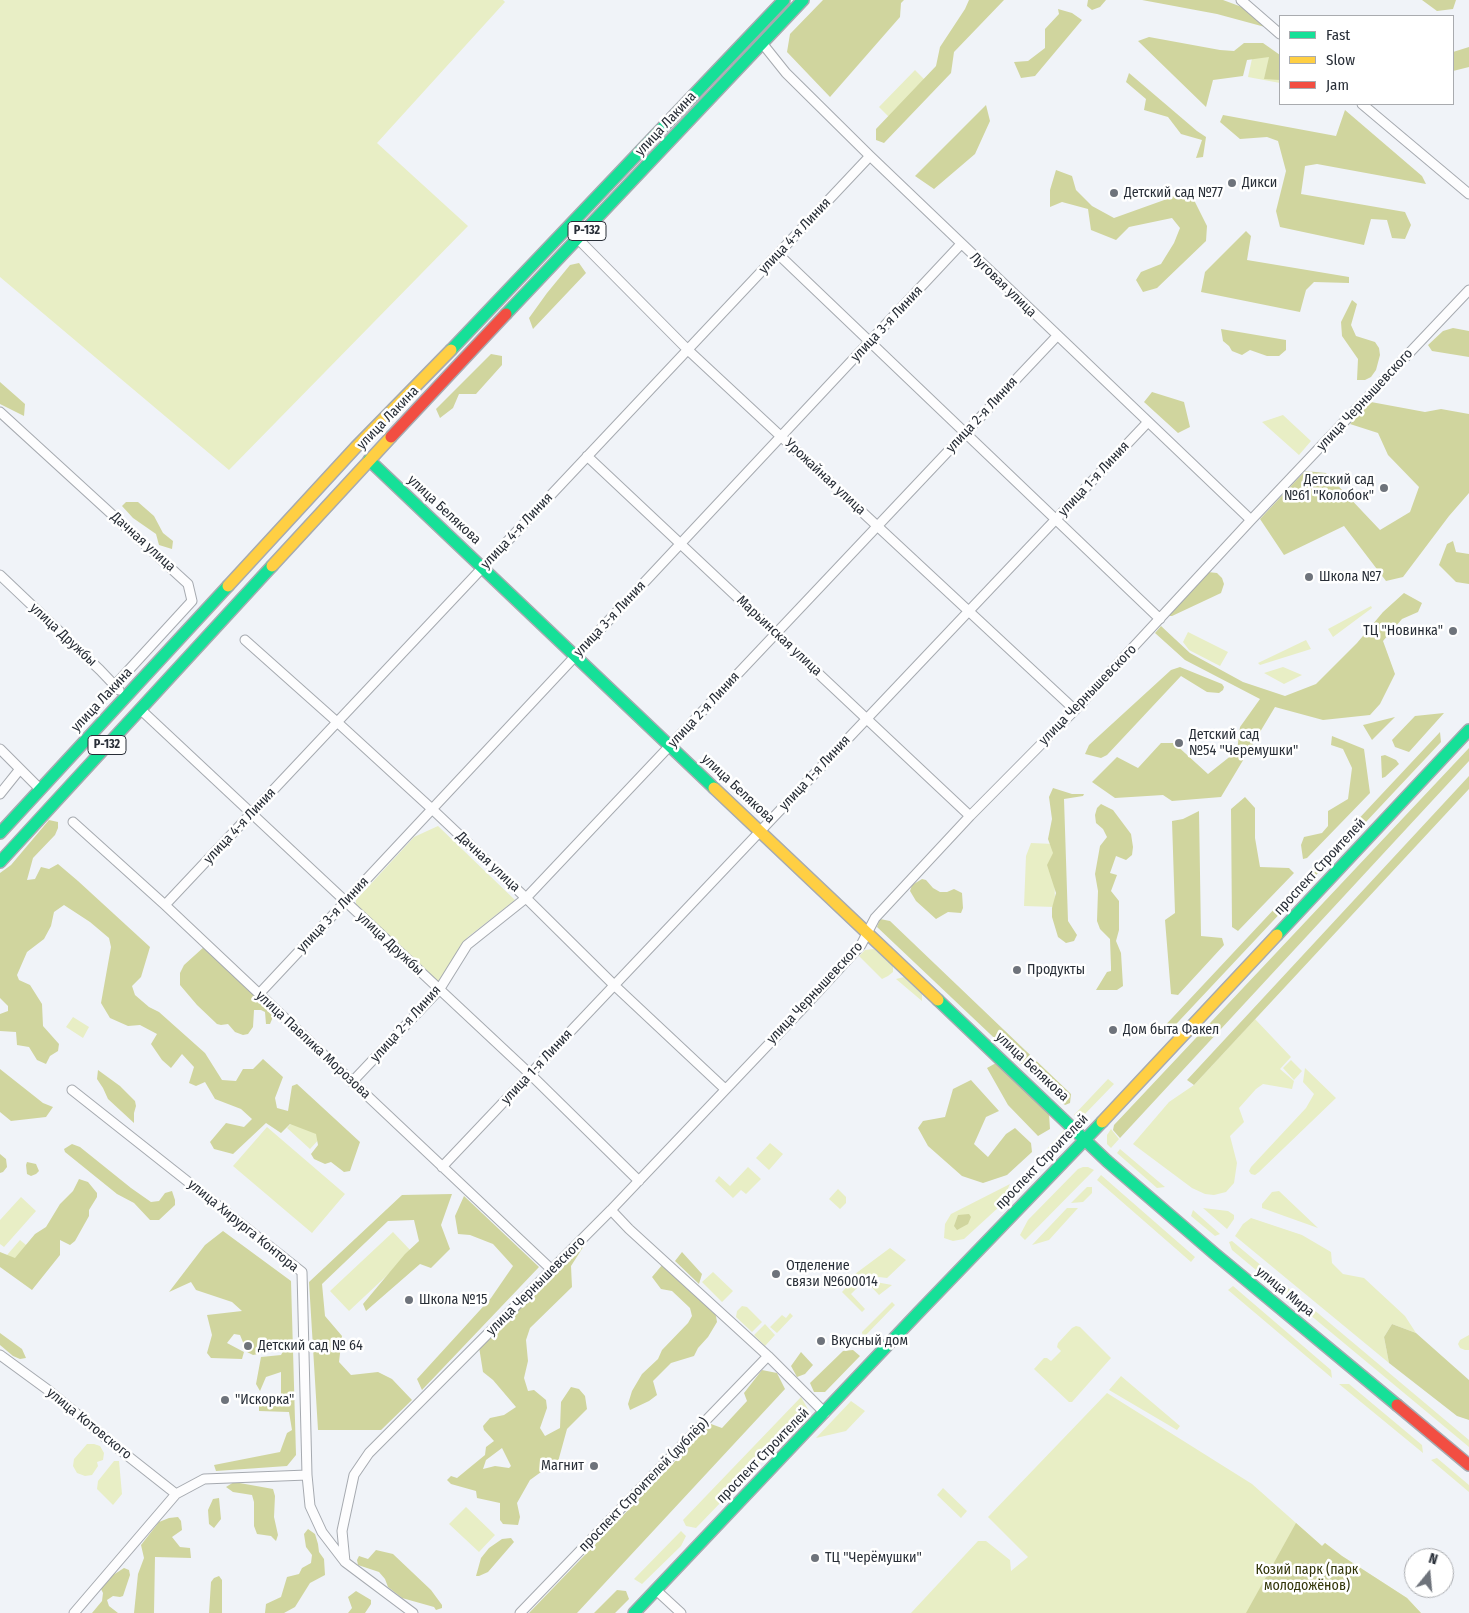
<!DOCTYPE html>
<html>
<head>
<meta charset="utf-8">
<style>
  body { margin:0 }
  #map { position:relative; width:1469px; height:1613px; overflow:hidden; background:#f0f3f8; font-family:"Fira Sans Condensed",sans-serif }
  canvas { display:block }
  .legend { position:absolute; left:1279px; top:15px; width:175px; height:90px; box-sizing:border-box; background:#fff; border:1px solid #a9abaf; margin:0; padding:6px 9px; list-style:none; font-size:15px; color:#282e37 }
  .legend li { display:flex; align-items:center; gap:10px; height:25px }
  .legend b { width:25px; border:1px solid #a9abaf }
  .north { position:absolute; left:1404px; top:1548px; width:50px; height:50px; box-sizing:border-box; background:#fff; border:1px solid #a9abaf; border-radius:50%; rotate:17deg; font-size:14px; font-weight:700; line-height:20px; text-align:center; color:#282e37 }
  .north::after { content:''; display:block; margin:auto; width:18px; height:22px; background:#6e737b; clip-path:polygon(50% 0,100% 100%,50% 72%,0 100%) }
</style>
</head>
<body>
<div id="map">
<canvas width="1469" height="1613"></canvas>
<ul class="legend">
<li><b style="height:6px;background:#16e098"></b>Fast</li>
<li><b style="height:6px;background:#ffcf43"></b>Slow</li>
<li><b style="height:6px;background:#f24e42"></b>Jam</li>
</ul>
<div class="north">N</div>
</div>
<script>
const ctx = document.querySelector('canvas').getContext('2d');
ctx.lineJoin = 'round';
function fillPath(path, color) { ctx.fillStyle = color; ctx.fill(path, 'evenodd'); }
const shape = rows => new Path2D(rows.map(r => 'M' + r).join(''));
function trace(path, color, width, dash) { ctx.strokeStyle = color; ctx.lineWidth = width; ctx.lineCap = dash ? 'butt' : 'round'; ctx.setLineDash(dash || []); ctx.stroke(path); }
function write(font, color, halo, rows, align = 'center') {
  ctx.font = font + ' "Fira Sans Condensed",sans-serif'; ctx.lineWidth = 5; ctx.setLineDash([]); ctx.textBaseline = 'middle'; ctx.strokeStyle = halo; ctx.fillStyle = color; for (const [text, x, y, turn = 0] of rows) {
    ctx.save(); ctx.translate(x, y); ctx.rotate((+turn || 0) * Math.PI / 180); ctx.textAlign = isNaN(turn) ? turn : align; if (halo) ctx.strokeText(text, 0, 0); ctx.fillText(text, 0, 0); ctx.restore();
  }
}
const green = shape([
  [0,0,503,0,505,2,377,143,468,226,229,470,0,277],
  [1255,45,1280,57,1280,83,1248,77],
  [915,70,928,83,892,120,879,107],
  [1283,415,1311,441,1299,455,1262,422],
  [1371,606,1372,608,1333,637,1328,629],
  [1188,632,1228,652,1220,666,1189,650,1183,642],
  [1306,640,1311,649,1260,665,1258,663],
  [1283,667,1302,675,1284,684,1264,673],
  [438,826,515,900,468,937,438,986,356,909,356,900,414,837],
  [1031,843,1054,844,1055,907,1024,906,1026,856],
  [874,949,893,966,893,972,888,976,882,979,859,956,865,950],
  [904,977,922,994,922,1001,896,979],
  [73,1017,89,1027,83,1038,66,1027],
  [1255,1019,1291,1057,1280,1069,1294,1081,1292,1089,1263,1084,1256,1089,1239,1108,1244,1122,1230,1136,1237,1163,1234,1183,1226,1192,1214,1195,1205,1194,1192,1188,1133,1144,1169,1102,1194,1085],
  [1291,1060,1302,1071,1294,1080,1283,1068],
  [1305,1068,1336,1098,1259,1172,1255,1175,1251,1174,1249,1171,1251,1167,1306,1108,1314,1094,1303,1082],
  [1108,1079,1114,1084,1083,1116,1078,1117,1074,1115],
  [300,1114,323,1135,310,1149,287,1128],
  [267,1127,345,1194,312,1233,233,1166],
  [1111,1129,1119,1139,1111,1148,1107,1144,1107,1135],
  [1064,1130,1066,1140,1052,1155,1046,1150],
  [770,1143,783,1154,769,1170,756,1158],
  [1120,1149,1165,1187,1157,1188,1117,1153],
  [748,1167,761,1179,746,1194,741,1190,733,1198,715,1181,719,1176,730,1186],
  [1083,1167,1088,1167,1094,1170,1025,1240,1020,1235,1028,1220,1078,1169],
  [1101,1175,1195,1257,1191,1262,1097,1180],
  [1010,1184,1000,1206,964,1239,953,1241,944,1238,945,1224,951,1214],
  [1087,1187,1092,1187,1092,1193,1083,1202,1071,1203],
  [838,1189,846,1197,846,1203,840,1209,829,1199],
  [1279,1191,1318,1228,1262,1208,1262,1204,1272,1192],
  [21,1197,36,1211,4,1247,0,1244,0,1220],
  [1067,1208,1078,1208,1049,1240,1032,1245],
  [1203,1208,1228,1211,1234,1215,1234,1219,1227,1229],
  [1193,1210,1220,1234,1215,1236,1191,1216],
  [1251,1218,1302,1235,1331,1252,1332,1263,1343,1274,1364,1278,1405,1316,1416,1333,1392,1324,1384,1337,1389,1363,1235,1236,1243,1224],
  [393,1232,412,1252,349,1311,330,1291],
  [20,1240,42,1258,1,1262],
  [1232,1241,1469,1440,1469,1447,1232,1250,1229,1242],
  [890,1248,906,1260,887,1278,855,1274],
  [713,1272,733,1291,722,1302,702,1282],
  [853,1280,863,1282,851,1294,865,1309,862,1312,842,1292],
  [865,1280,892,1285,879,1295],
  [1233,1286,1331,1370,1332,1378,1228,1290],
  [892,1302,895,1305,863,1338,862,1332],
  [742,1306,747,1307,762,1322,752,1332,736,1317,737,1311],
  [790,1313,793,1316,777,1333,770,1327,782,1315,786,1318],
  [765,1324,775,1335,765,1346,754,1335],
  [1076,1326,1080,1327,1111,1358,1072,1402,1069,1402,1034,1369,1044,1358,1047,1358,1051,1361,1061,1351,1057,1347,1058,1343,1072,1328],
  [1469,1335,1469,1350,1465,1350,1460,1348,1458,1344,1460,1340],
  [1121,1376,1180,1426,1177,1430,1109,1390],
  [1339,1384,1349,1384,1422,1445,1423,1453],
  [1107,1393,1252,1484,1322,1546,1325,1543,1342,1556,1407,1598,1421,1613,911,1613,978,1541,986,1541,1010,1560,1011,1571,1028,1557,988,1517],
  [801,1397,809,1411,696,1528,686,1526,683,1520],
  [851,1401,865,1411,846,1431,816,1438],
  [87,1444,94,1444,100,1446,104,1453,103,1460,97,1462,98,1466,92,1475,85,1476,77,1473,73,1466,74,1459],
  [1437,1458,1469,1485,1469,1492,1431,1460],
  [114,1461,119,1461,122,1494,113,1505,97,1489,98,1481],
  [943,1488,967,1511,961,1518,937,1495],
  [466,1507,495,1535,479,1552,449,1524],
  [681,1531,686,1536,681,1546,642,1584,634,1579]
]);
const forest = shape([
  [823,0,904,0,901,3,900,17,830,97,787,52,790,34],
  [969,0,1004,0,954,52,951,73,884,143,876,140,876,129,936,66,940,47,965,9],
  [1088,0,1106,0,1100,7,1092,10,1087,6],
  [1142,0,1223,0,1250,10,1265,27,1217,14],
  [1422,0,1456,0,1453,9,1437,11],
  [1058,9,1072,13,1082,20,1035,76,1021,78,1014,62,1028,61,1045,48,1045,29,1059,14],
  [1149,37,1220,50,1234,51,1244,43,1263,43,1280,55,1280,80,1264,79,1269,57,1247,60,1243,76,1213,80,1206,107,1138,41],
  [1469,47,1469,67,1453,71,1453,52],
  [1129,73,1197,131,1206,137,1203,157,1196,158,1202,140,1181,134,1168,117,1144,110,1146,99,1126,82],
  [986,105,990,121,975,154,934,189,915,176],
  [1345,110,1422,176,1426,184,1317,164,1305,166,1301,194,1405,212,1411,225,1405,239,1392,238,1387,220,1371,219,1364,245,1280,227,1276,211,1286,171,1278,141,1267,137,1240,139,1220,122,1223,115,1336,136],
  [1056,170,1072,176,1076,190,1092,206,1114,218,1167,199,1188,188,1207,226,1206,241,1157,288,1143,292,1136,280,1141,272,1161,264,1174,243,1180,228,1172,218,1129,227,1116,240,1091,230,1088,209,1062,202,1050,207,1050,190],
  [1246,231,1251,236,1247,260,1349,277,1349,283,1314,282,1306,290,1300,312,1201,292,1205,272],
  [579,263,586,273,533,329,529,318,547,293,570,265],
  [1352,300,1357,304,1351,325,1356,336,1375,342,1379,348,1380,355,1376,370,1371,377,1365,380,1357,380,1358,359,1342,336,1341,322],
  [1453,328,1469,331,1469,357,1432,351,1428,345,1443,331],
  [1221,329,1286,340,1286,350,1279,356,1267,356,1250,350,1242,355,1232,351,1229,346,1223,341],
  [491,354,502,356,502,365,476,394,459,394,453,408,440,418,436,409],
  [0,382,25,404,24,416,0,404],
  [1152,392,1184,402,1190,427,1178,433,1144,402],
  [1371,402,1425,412,1441,409,1469,414,1469,493,1449,516,1403,577,1386,581,1344,526,1284,555,1260,519,1305,471,1326,473,1380,530,1410,512,1419,487,1388,455,1378,433,1350,424],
  [126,502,138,502,154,516,163,533,173,541,172,549,159,545,156,534,133,518,122,506],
  [1453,541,1456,552,1469,554,1469,584,1456,582,1439,565,1447,544],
  [1208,572,1217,573,1222,578,1224,584,1221,593,1172,616,1167,616],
  [1404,593,1422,603,1418,612,1402,619,1383,641,1395,674,1380,704,1370,715,1323,720,1275,707,1221,797,1172,801,1163,795,1115,798,1092,782,1117,757,1138,768,1161,743,1174,743,1208,774,1237,751,1240,727,1260,699,1185,660,1155,633,1161,626,1190,653,1243,682,1285,696,1316,684,1357,643,1383,612],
  [1180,667,1222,684,1224,687,1223,690,1219,693,1207,692,1181,676,1107,755,1101,758,1085,754,1089,745,1171,670],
  [1444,713,1409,752,1395,747,1392,740,1415,716],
  [1395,717,1372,740,1363,725],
  [1440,732,1441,742,1164,1037,1159,1032],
  [1332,736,1364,749,1370,793,1307,858,1303,859,1301,845,1304,837,1322,833,1328,826,1328,811,1348,799,1352,768,1343,749,1331,745],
  [1469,748,1469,761,1120,1138,1113,1130,1114,1125],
  [1385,755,1396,760,1399,764,1385,777,1382,778,1381,756],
  [1469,776,1469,789,1194,1085,1187,1080],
  [1053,788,1072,794,1084,794,1083,796,1064,799,1068,921,1077,935,1074,941,1066,943,1058,937,1052,917,1052,908,1056,893,1047,865,1053,853,1048,839,1052,819,1049,797],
  [1245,797,1255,808,1255,838,1260,867,1289,868,1294,873,1238,931,1232,927,1231,809],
  [1101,804,1113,810,1131,834,1133,847,1132,855,1126,860,1116,856,1110,873,1117,875,1111,891,1119,901,1119,930,1116,941,1121,953,1123,986,1117,990,1096,990,1107,972,1111,971,1111,967,1110,939,1100,929,1097,921,1098,891,1095,874,1100,846,1107,837,1103,829,1096,823,1095,815,1097,808],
  [1199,811,1201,936,1222,938,1224,945,1178,995,1171,994,1165,920,1175,913,1172,821,1183,819],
  [49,820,58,822,58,828,55,835,33,858,27,880,35,879,41,867,49,869,58,864,78,881,150,947,141,977,132,986,135,995,149,1007,159,1012,205,1053,222,1080,236,1081,243,1069,253,1069,263,1059,283,1077,275,1098,277,1108,288,1111,292,1086,297,1084,360,1142,350,1171,344,1172,331,1162,325,1164,314,1159,311,1154,318,1145,316,1134,290,1124,281,1133,266,1123,233,1154,214,1149,210,1142,226,1123,244,1127,252,1119,241,1109,215,1099,205,1082,196,1086,189,1083,194,1067,182,1054,171,1068,162,1060,151,1044,157,1034,140,1025,128,1026,110,1018,101,1003,111,947,109,938,90,922,64,905,54,912,51,926,44,939,27,952,17,975,19,980,30,985,42,1004,43,1026,59,1044,58,1051,50,1056,46,1064,37,1060,29,1047,17,1045,16,1032,0,1031,0,1014,8,1011,8,1006,0,998,0,873,11,865],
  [922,879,926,880,933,888,940,892,947,892,954,889,962,893,963,908,961,913,948,912,936,919,916,901,910,891,912,885],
  [880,919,890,921,1071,1094,1070,1103,1065,1105,877,927],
  [205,946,275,1012,270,1024,266,1024,265,1012,261,1010,254,1010,253,1027,248,1034,243,1035,235,1032,228,1024,221,1025,217,1024,197,1005,180,985,180,973,184,965],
  [996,1063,1049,1114,1050,1129,1038,1136,1008,1105,987,1068],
  [0,1069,43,1103,53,1107,46,1117,11,1121,0,1112],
  [98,1070,120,1086,135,1101,136,1106,134,1113,134,1123,108,1099,103,1088,97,1079],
  [971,1080,999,1111,986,1117,974,1144,988,1157,1006,1134,1015,1128,1031,1143,1032,1152,1007,1175,983,1183,962,1176,928,1146,918,1128,923,1121,945,1117,953,1089],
  [72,1144,80,1147,131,1188,151,1202,159,1201,165,1193,172,1191,175,1200,175,1205,159,1220,150,1220,134,1203,117,1194,65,1152,64,1149],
  [0,1154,6,1159,7,1167,3,1172,0,1173],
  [27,1162,36,1164,39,1171,36,1174,31,1176,27,1174,26,1165],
  [79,1179,88,1182,97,1193,97,1197,89,1210,89,1216,75,1241,70,1245,60,1240,60,1255,32,1290,0,1267,0,1252,15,1258,35,1234,46,1227,60,1204,73,1191],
  [452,1194,441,1225,450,1249,431,1268,420,1264,366,1311,363,1304,405,1254,419,1241,414,1220,388,1221,322,1284,325,1316,342,1336,339,1362,351,1375,378,1372,392,1379,412,1400,381,1430,318,1430,309,1282,402,1195],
  [464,1196,539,1267,422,1390,417,1379,491,1298,513,1266,493,1244,470,1235,458,1234,455,1216],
  [969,1214,971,1217,968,1224,957,1230,954,1226,958,1215],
  [594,1230,571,1266,572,1287,530,1328,526,1340,528,1361,524,1378,528,1391,534,1390,546,1400,547,1408,540,1428,545,1436,560,1428,561,1402,571,1387,579,1389,585,1396,587,1409,567,1429,556,1469,541,1472,530,1480,517,1503,520,1517,518,1525,503,1524,500,1520,500,1503,477,1498,476,1491,451,1484,447,1480,451,1476,457,1478,485,1455,486,1447,494,1441,484,1430,483,1426,490,1418,504,1415,516,1407,493,1380,483,1372,479,1347],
  [502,1448,511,1466,509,1468,495,1466,483,1469,486,1460],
  [223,1231,291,1281,296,1455,287,1466,216,1471,214,1465,280,1452,287,1433,292,1430,289,1412,259,1411,259,1404,281,1401,281,1372,266,1377,260,1391,256,1384,261,1357,281,1355,285,1348,283,1342,260,1341,258,1354,253,1355,247,1352,240,1335,234,1334,227,1343,244,1352,242,1359,211,1358,207,1353,212,1335,207,1315,242,1311,232,1302,196,1290,191,1282,169,1292,205,1245],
  [682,1252,702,1274,699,1284,675,1261],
  [663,1264,713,1309,716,1316,717,1322,708,1337,698,1348,694,1356,671,1363,653,1381,657,1395,649,1401,630,1410,628,1404,632,1391,642,1374,658,1359,662,1350,688,1323,692,1316,690,1308,672,1291,661,1289,652,1277],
  [1392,1324,1416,1333,1469,1380,1469,1420,1457,1416,1389,1363,1384,1337],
  [0,1333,22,1349,26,1358,20,1359,13,1356,0,1345],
  [853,1350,860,1356,825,1392,814,1392,810,1383,843,1351],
  [801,1352,813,1365,805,1374,797,1377,791,1366],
  [762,1370,777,1373,785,1389,577,1613,529,1613,711,1424,722,1428,747,1401,744,1393],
  [234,1482,273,1489,275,1496,274,1517,278,1535,276,1541,271,1536,257,1534,254,1526,254,1502,252,1495,233,1492,226,1487],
  [219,1498,221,1519,214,1528,209,1524,208,1510,213,1499],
  [178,1517,181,1521,182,1530,172,1537,180,1547,190,1548,191,1558,155,1557,154,1613,134,1613,138,1574,144,1558,141,1545,159,1522,169,1518],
  [1296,1523,1322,1546,1325,1543,1342,1556,1407,1598,1421,1613,1246,1613],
  [308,1529,315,1534,318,1544,319,1552,324,1559,325,1575,310,1583,295,1607,284,1613,265,1613,266,1604,281,1597,287,1577,299,1574,302,1568,311,1563,312,1555,306,1547,304,1534],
  [511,1538,514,1542,488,1572,479,1576,476,1576,481,1558,489,1548,502,1539],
  [376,1550,393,1554,431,1590,442,1605,442,1608,436,1610,434,1607,402,1598,388,1587,385,1579,379,1572,358,1565,357,1560,359,1556,368,1559],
  [124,1568,129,1570,130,1575,123,1596,120,1597,113,1596,107,1600,109,1606,118,1613,92,1613,102,1601,103,1593,101,1589,113,1575],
  [219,1576,222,1580,222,1613,209,1613,211,1582,214,1578],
  [617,1590,626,1591,629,1599,615,1613,594,1613],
  [356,1591,371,1600,371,1604,365,1613,348,1613,352,1608,348,1597]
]);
const street = shape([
  [1241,0,1280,34],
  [762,43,786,73,870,156,1251,520],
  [1362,104,1469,194],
  [579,240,688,350,1075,710],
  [778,254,1160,619],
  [0,412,188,584,192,601,115,685],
  [587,456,970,816],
  [0,575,100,670,119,690],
  [245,640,337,722,432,809,526,898,614,985,725,1089],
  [140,709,530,1074,639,1181],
  [0,749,40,789],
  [0,794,20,769],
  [73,822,165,905,551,1269],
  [165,905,870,156],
  [259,994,961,244],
  [352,1082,439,990,467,945,526,898,1057,336],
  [72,1090,302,1272,307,1475,310,1506,322,1532,345,1562,413,1613],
  [442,1167,1147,423],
  [611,1210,629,1229,768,1356,825,1413],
  [0,1355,48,1390,119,1449,176,1494],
  [345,1562,342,1531,354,1475,369,1453,611,1210,805,1006,861,945,875,918,970,816,1075,710,1251,520,1469,290],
  [656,1590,681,1613],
  [74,1613,176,1494,204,1479,307,1475],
  [520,1613,768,1356]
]);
const fast = shape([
  [506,314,803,0],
  [451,350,784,0],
  [369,460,714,788],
  [0,833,228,586],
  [0,862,272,566],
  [1277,935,1469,730],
  [938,1000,1107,1161,1215,1254,1397,1405],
  [634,1613,918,1313,1102,1122]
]);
const slow = shape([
  [272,566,391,437],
  [228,586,356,447,451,350],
  [714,788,938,1000],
  [1102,1122,1277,935]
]);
const jam = shape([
  [391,437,506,314],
  [1397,1405,1469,1465]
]);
const markers = [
  [1232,183,5,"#6e737b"],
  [1114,193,5,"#6e737b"],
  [1384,488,5,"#6e737b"],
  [1309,577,5,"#6e737b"],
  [1453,631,5,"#6e737b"],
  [1179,743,5,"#6e737b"],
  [1017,970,5,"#6e737b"],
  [1113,1030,5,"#6e737b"],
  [776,1274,5,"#6e737b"],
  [409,1300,5,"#6e737b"],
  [821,1341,5,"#6e737b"],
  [248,1346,5,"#6e737b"],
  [225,1400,5,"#6e737b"],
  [594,1466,5,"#6e737b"],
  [815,1558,5,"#6e737b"]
];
const shields = [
  [587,231,38],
  [107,745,38]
];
const shieldNames = [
  ["Р-132",587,231],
  ["Р-132",107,745]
];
const streetNames = [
  ["улица Лакина",666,124,-47],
  ["улица 4-я Линия",795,236,-47],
  ["Луговая улица",1003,285,44],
  ["улица 3-я Линия",887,324,-47],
  ["улица Чернышевского",1365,400,-47],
  ["улица 2-я Линия",982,415,-47],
  ["улица Лакина",388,418,-46],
  ["Урожайная улица",825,477,43],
  ["улица 1-я Линия",1094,479,-47],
  ["улица Белякова",444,510,43],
  ["улица 4-я Линия",517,531,-47],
  ["Дачная улица",143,542,42],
  ["улица 3-я Линия",610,619,-47],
  ["улица Дружбы",63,635,43],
  ["Марьинская улица",779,636,43],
  ["улица Чернышевского",1088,695,-46],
  ["улица Лакина",102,700,-47],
  ["улица 2-я Линия",704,710,-47],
  ["улица 1-я Линия",815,773,-47],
  ["улица Белякова",738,789,43],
  ["улица 4-я Линия",240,826,-47],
  ["Дачная улица",488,862,43],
  ["проспект Строителей",1320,867,-47],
  ["улица 3-я Линия",333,915,-47],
  ["улица Дружбы",390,944,43],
  ["улица Чернышевского",815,993,-47],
  ["улица 2-я Линия",406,1024,-48],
  ["улица Павлика Морозова",313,1045,43],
  ["улица 1-я Линия",537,1067,-47],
  ["улица Белякова",1032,1067,43],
  ["проспект Строителей",1042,1162,-46],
  ["улица Хирурга Контора",243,1226,39],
  ["улица Чернышевского",536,1286,-45],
  ["улица Мира",1285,1292,39],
  ["улица Котовского",89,1424,39],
  ["проспект Строителей",763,1456,-46],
  ["проспект Строителей (дублёр)",644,1485,-46]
];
const poiNames = [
  ["Дикси",1242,183],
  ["Детский сад №77",1124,193],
  ["Детский сад",1374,480,"right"],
  ["№61 \"Колобок\"",1374,496,"right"],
  ["Школа №7",1319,577],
  ["ТЦ \"Новинка\"",1443,631,"right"],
  ["Детский сад",1189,735],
  ["№54 \"Черемушки\"",1189,751],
  ["Продукты",1027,970],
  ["Дом быта Факел",1123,1030],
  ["Отделение",786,1266],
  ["связи №600014",786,1282],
  ["Школа №15",419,1300],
  ["Вкусный дом",831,1341],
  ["Детский сад № 64",258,1346],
  ["\"Искорка\"",235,1400],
  ["Магнит",584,1466,"right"],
  ["ТЦ \"Черёмушки\"",825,1558]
];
const parkNames = [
  ["Козий парк (парк",1307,1570],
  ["молодожёнов)",1307,1586]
];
fillPath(green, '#e8eec5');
fillPath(forest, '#d0d59e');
trace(street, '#a6aab0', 11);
trace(fast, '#a6aab0', 14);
trace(slow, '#a6aab0', 14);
trace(jam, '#a6aab0', 14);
trace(street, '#fdfdfe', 9);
trace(fast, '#16e098', 11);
trace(slow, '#ffcf43', 11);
trace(jam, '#f24e42', 11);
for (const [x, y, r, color] of markers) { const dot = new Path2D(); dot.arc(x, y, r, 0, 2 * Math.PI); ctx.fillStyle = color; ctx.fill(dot); trace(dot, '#fff', 2); }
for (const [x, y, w] of shields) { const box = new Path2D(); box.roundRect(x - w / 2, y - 9.5, w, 19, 4); ctx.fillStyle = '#fff'; ctx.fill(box); trace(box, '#282e37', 1); }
write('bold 12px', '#282e37', null, shieldNames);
write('14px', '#282e37', '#fff', streetNames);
write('14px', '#282e37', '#fff', poiNames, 'left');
write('14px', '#323508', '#fff', parkNames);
</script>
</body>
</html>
